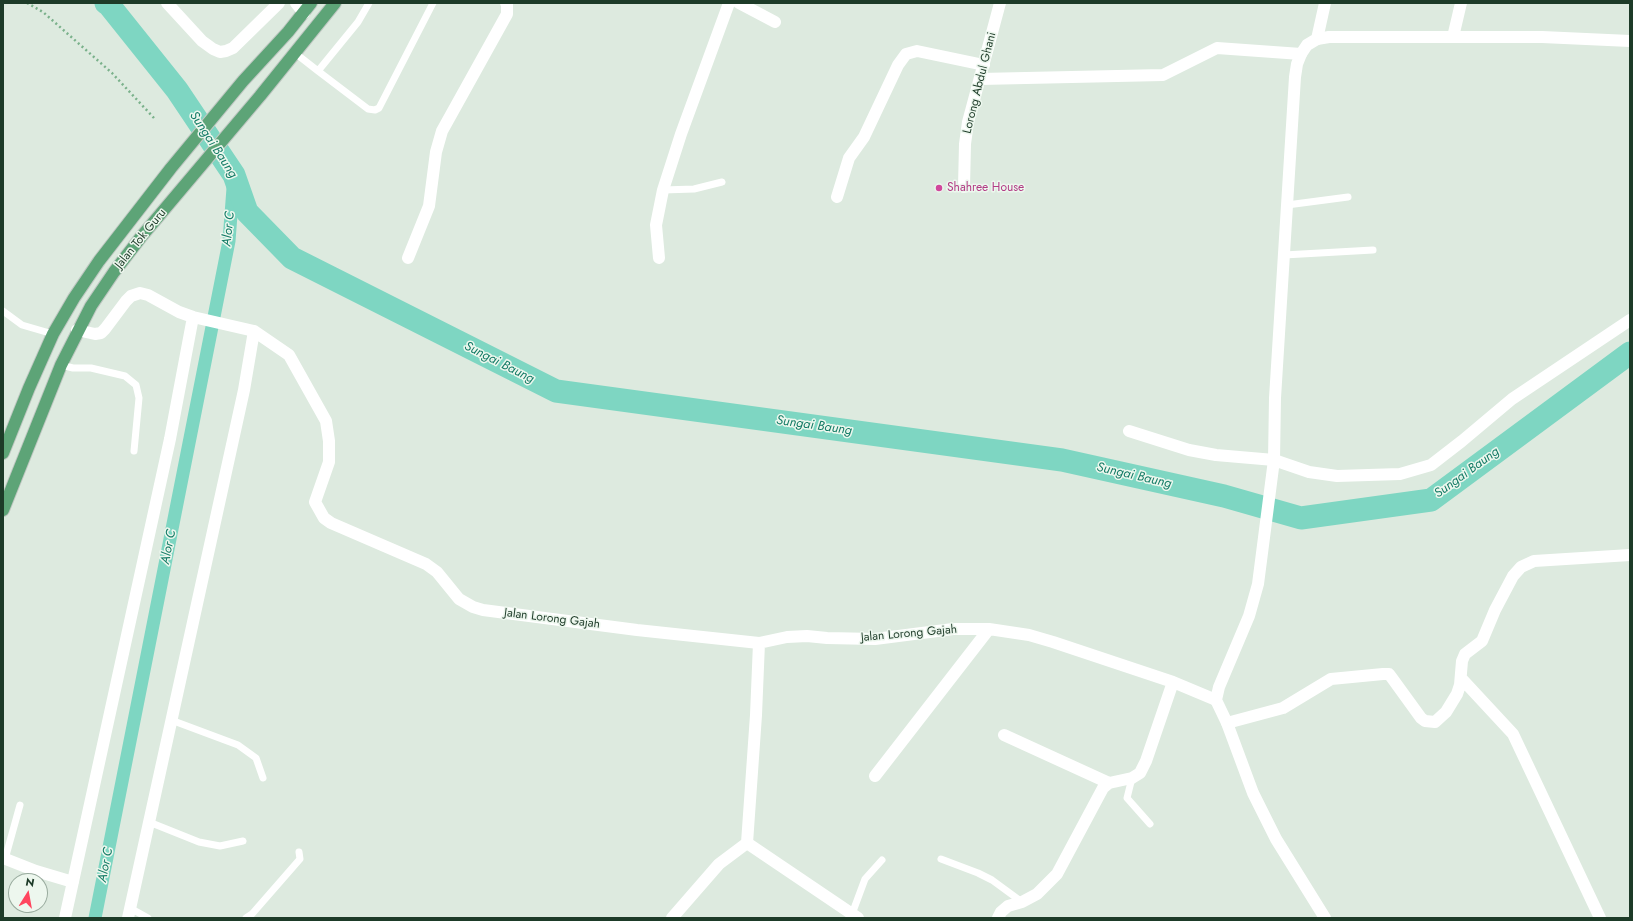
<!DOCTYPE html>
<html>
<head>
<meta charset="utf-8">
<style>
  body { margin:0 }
  #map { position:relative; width:1633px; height:921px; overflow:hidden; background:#ddeadf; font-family:Jost,sans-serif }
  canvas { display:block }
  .frame { position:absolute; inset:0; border:4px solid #1d3b28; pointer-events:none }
  .north { position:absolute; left:8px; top:873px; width:40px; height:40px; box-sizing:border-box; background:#edf7ee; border:1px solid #9aac9f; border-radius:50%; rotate:11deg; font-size:11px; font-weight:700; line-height:16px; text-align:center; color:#1d3b28 }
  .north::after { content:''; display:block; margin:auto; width:14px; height:18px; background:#ff465e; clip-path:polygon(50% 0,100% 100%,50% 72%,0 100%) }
</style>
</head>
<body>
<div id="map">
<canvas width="1633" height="921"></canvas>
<div class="frame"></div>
<div class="north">N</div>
</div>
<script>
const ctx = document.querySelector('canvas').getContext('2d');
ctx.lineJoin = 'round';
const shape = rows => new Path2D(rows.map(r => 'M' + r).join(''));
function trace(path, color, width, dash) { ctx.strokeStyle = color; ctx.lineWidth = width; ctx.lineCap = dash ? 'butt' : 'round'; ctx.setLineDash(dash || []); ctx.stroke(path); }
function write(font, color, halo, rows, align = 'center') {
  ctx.font = font + ' Jost,sans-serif'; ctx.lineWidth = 3; ctx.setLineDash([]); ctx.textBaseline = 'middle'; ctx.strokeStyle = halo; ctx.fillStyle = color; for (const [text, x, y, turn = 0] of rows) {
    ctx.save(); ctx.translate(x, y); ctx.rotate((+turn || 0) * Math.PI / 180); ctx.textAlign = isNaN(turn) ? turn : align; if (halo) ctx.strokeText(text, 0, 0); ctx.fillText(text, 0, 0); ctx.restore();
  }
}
const canal = shape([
  [95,918,229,241,234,175]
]);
const river = shape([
  [106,3,109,5,177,90,234,175,247,212,292,258,556,391,1062,460,1224,496,1301,518,1431,500,1630,353]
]);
const path = shape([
  [27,3,43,12,112,73,154,118]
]);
const service = shape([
  [295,53,318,71,358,22,369,3],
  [318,71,368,109,375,110,379,108,433,3],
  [663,190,694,189,722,182],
  [1287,205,1348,197],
  [1284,255,1373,250],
  [3,311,22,325,53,334],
  [61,365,73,368,91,368,125,376,136,385,139,398,134,451],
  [171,720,238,745,256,758,263,778],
  [1132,778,1127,798,1150,824],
  [149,822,199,842,220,846,243,841],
  [5,859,20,805],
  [941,859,978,873,992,880,1022,902],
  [130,908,148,918],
  [852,914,865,879,882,860],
  [246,918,252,914,300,859,299,852]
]);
const minor = shape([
  [167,3,202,41,213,49,220,52,226,51,233,48,279,3],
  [296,3,304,13],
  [739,3,775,22],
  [1453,37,1461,3],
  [1317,39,1329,37,1542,37,1630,41],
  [980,79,1163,75,1217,48,1301,54],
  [964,187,965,144,968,122,1000,3],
  [837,197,849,158,864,137,898,65,906,54,917,51,984,65],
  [408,258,429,206,436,152,442,131,507,14,507,4,506,3],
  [659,258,656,225,663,190,681,134,729,3],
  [77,330,95,334,101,333,105,329,126,301,131,296,140,293,148,295,179,312,193,317,254,331,289,355,326,421,329,441,329,462,315,502,324,518,331,523,426,564,437,572,459,599,473,607,483,610,637,630,759,643,787,637,807,636,827,638,875,639,953,629,989,629,1029,635,1053,642,1173,682,1216,700],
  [1129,431,1189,450,1216,455,1274,460,1309,472,1337,476,1400,474,1431,465,1462,441,1512,399,1630,320],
  [1461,678,1513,734,1600,918],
  [1227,723,1283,708,1331,679,1383,674,1389,674,1392,678,1421,718,1425,721,1435,722,1446,712,1457,694,1460,685,1462,661,1465,654,1482,641,1495,610,1513,576,1521,567,1534,561,1630,555],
  [1004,735,1109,783],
  [875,776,989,629],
  [747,843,756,715,759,643],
  [3,858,36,871,73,882],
  [65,918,170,439,193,317],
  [128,918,244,390,254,331],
  [672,918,719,864,747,843,858,918],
  [998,918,1001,912,1008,906,1022,902,1037,894,1057,874,1103,788,1109,783,1132,778,1140,773,1146,761,1173,682]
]);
const tertiary = shape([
  [1325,3,1317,39,1307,45,1301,54,1297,64,1295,77,1275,398,1274,460,1258,584,1249,616,1219,687,1216,700,1227,723,1253,793,1276,839,1325,918]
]);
const primary = shape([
  [3,453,29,388,53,334,74,298,99,261,171,168,243,81,288,32,311,3],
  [3,510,61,365,91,306,114,272,141,237,260,96,335,3]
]);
const markers = [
  [939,188,4,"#d1479c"]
];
const streetNames = [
  ["Lorong Abdul Ghani",980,83,-76],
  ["Jalan Tok Guru",141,239,-51],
  ["Jalan Lorong Gajah",552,619,7],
  ["Jalan Lorong Gajah",909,634,-5]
];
const hotelNames = [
  ["Shahree House",947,188]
];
const waterNames = [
  ["Sungai Baung",213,145,57],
  ["Alor C",229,229,-84],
  ["Sungai Baung",499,363,27],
  ["Sungai Baung",814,426,8],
  ["Sungai Baung",1467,473,-36],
  ["Sungai Baung",1134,476,13],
  ["Alor C",169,547,-79],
  ["Alor C",106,865,-79]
];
trace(canal, '#7ed6c2', 13);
trace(river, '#7ed6c2', 23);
trace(primary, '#c0c8c3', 14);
trace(path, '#7ab18b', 2.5, [2, 3]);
trace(service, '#fff', 7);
trace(minor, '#fff', 12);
trace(tertiary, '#fff', 12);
trace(primary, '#5da477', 12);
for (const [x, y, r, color] of markers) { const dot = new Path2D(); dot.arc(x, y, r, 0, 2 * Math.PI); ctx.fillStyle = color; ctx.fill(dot); trace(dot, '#edf7ee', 1.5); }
write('12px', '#1d3b28', '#edf7ee', streetNames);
write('12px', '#b23c85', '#edf7ee', hotelNames, 'left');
write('italic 13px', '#137b65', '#edf7ee', waterNames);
</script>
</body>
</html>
